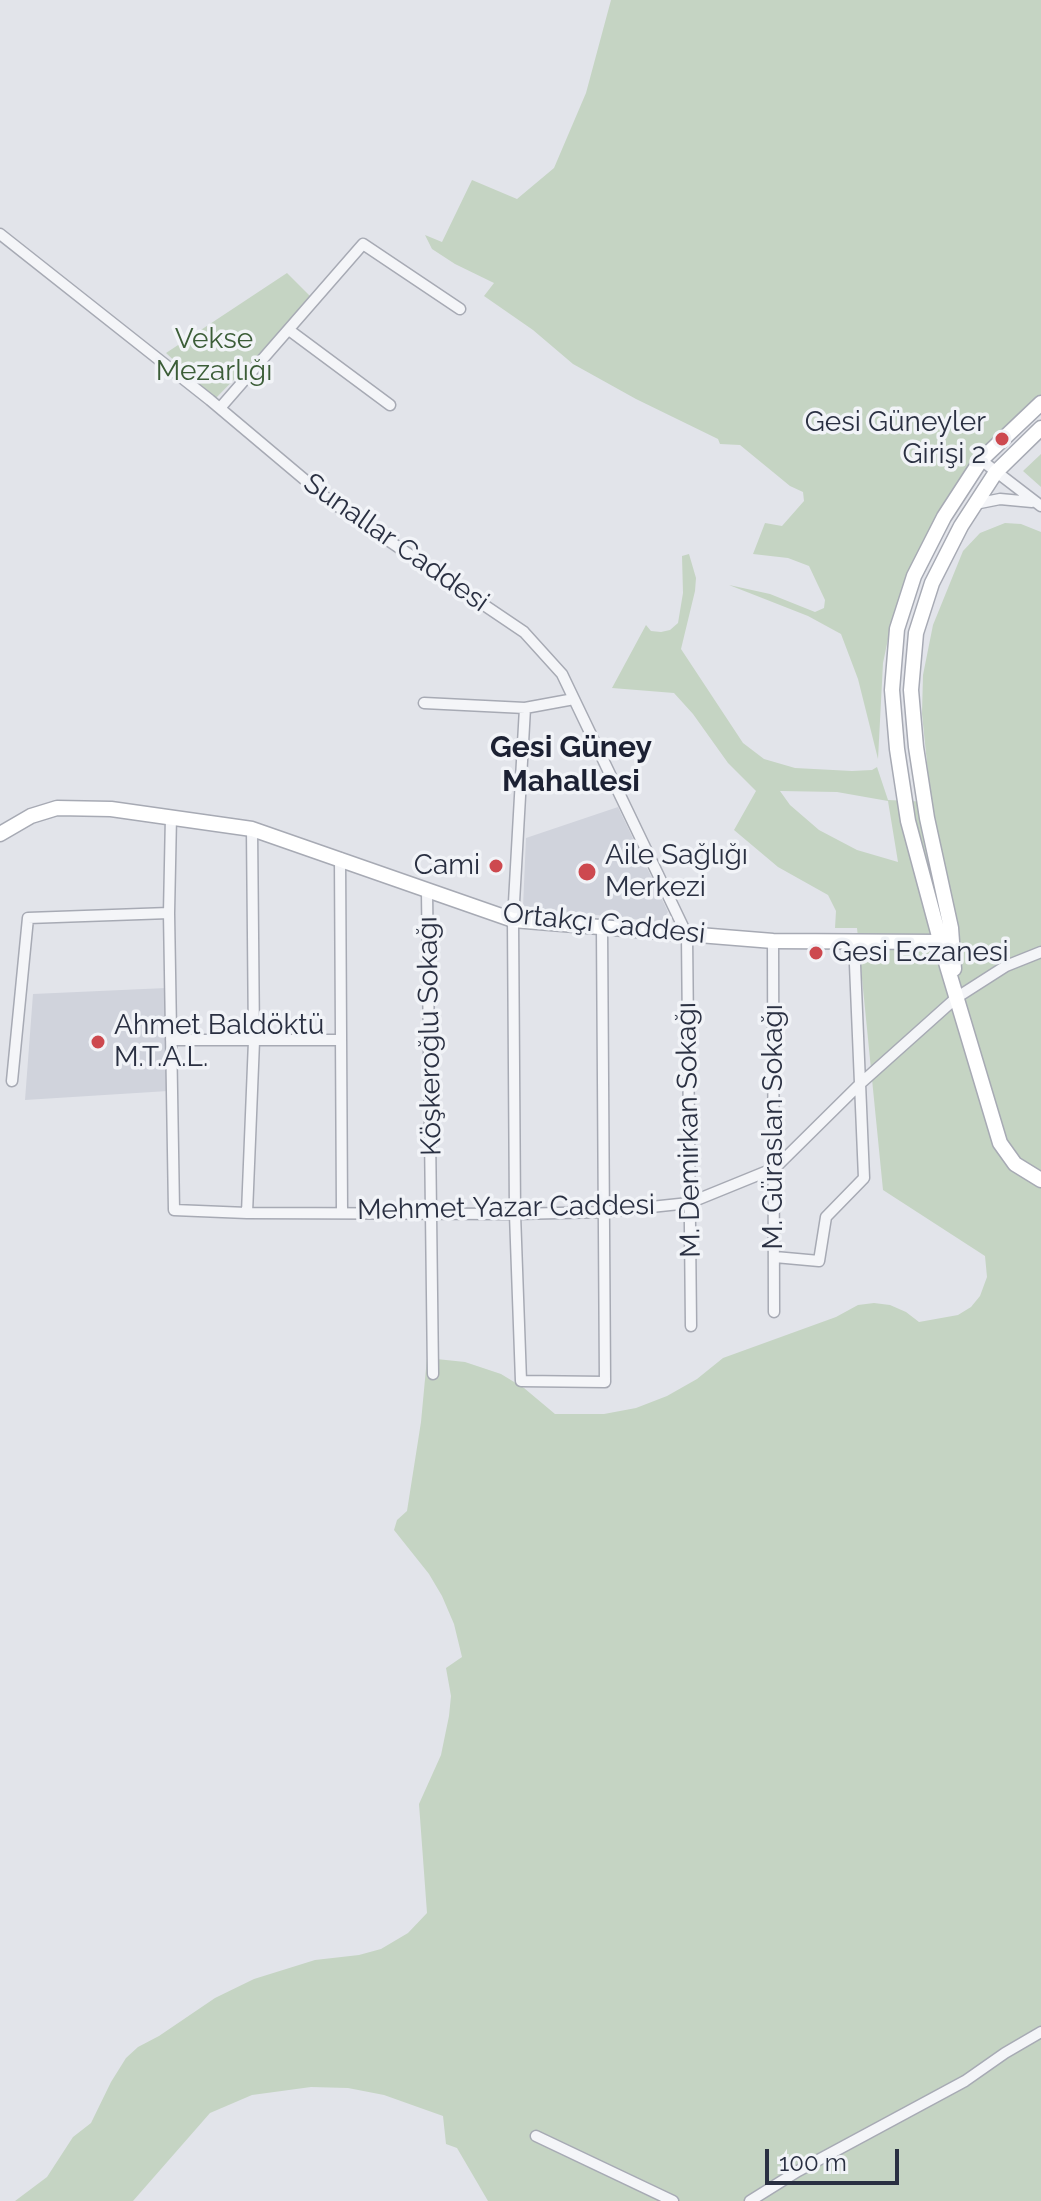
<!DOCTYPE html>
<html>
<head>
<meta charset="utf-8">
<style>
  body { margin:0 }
  #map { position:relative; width:1041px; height:2201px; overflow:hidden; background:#e2e4ea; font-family:Raleway,sans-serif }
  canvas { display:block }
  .scale { position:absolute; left:765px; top:2149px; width:134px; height:36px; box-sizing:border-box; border:4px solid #2a3042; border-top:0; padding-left:10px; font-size:24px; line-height:28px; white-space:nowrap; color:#2a3042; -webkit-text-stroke:6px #f1f3f7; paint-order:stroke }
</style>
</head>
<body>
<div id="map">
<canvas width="1041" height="2201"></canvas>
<div class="scale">100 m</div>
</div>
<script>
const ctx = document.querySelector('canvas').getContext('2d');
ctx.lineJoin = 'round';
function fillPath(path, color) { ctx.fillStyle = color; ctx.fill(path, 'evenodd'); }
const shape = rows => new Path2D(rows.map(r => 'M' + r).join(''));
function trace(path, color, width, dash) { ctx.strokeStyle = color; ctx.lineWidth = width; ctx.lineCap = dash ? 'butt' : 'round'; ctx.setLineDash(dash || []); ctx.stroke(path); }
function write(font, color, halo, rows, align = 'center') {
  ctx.font = font + ' Raleway,sans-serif'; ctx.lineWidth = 7; ctx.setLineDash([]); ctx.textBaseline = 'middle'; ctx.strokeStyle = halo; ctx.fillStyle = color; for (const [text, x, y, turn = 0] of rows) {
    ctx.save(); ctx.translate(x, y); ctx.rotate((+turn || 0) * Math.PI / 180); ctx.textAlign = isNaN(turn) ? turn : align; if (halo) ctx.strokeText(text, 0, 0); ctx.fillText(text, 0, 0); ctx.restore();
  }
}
const built = shape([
  [618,807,668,912,661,922,523,907,526,838],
  [166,988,168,1091,25,1100,33,994]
]);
const green = shape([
  [611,0,1041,0,1041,399,939,512,913,562,892,620,883,663,878,759,858,679,841,634,808,616,729,585,770,594,815,612,824,608,825,600,809,566,788,558,753,554,765,523,782,526,804,501,803,492,790,486,740,445,720,444,718,439,636,399,573,364,533,330,484,296,494,283,455,264,432,249,425,235,442,242,472,180,517,199,554,168,586,93],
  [287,273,313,299,215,399,166,353],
  [1041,454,1041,487,1023,471],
  [1005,523,1021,524,1041,532,1041,2201,488,2201,457,2148,446,2144,443,2116,384,2095,348,2088,311,2087,252,2095,210,2113,133,2201,15,2201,47,2177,73,2137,91,2123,111,2082,126,2058,138,2047,159,2036,215,1998,254,1979,315,1960,359,1955,381,1949,408,1933,427,1913,419,1804,441,1755,449,1716,451,1696,446,1668,462,1657,454,1624,442,1596,429,1574,394,1530,397,1520,407,1511,421,1422,427,1358,465,1362,501,1374,524,1388,555,1414,604,1414,636,1408,667,1396,697,1379,723,1358,836,1317,858,1305,874,1303,890,1305,906,1312,919,1322,958,1315,971,1307,980,1296,987,1277,985,1256,883,1190,857,928,835,928,836,911,828,895,778,867,734,830,756,791,728,763,693,714,674,693,612,688,646,625,651,631,661,632,670,630,678,623,683,593,682,556,689,554,696,578,695,591,681,649,743,743,764,759,795,768,852,771,872,770,877,767,888,800,931,802,922,714,923,675,933,625,963,551,980,533],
  [780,791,837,792,888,801,898,862,857,850,819,830,790,805]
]);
const street = shape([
  [0,234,210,400,330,501,524,632,562,674,687,935,691,1326],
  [289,330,390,405],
  [220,408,363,244,460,309],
  [981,460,1041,506],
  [975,504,1000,499,1032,502],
  [424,703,525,708,574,699],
  [525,708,513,920,515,1214,521,1381,605,1382,602,928],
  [171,816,169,913,174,1210,247,1213,515,1214,603,1212,689,1203,775,1168,861,1083,956,998,1006,966,1041,952],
  [340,858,342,1211],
  [427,891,433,1374],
  [773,941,774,1312],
  [171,1040,340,1040],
  [12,1081,28,918,169,913],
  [247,1213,254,1041,252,829],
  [775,1257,819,1261,826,1217,864,1178,854,941],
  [536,2136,673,2201],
  [750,2201,798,2171,965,2081,1005,2053,1041,2032]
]);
const secondary = shape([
  [1041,403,981,460,944,517,914,576,897,629,892,690,897,749,908,821,947,966,1000,1143,1015,1164,1041,1180],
  [0,834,31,816,57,808,111,809,252,829,513,920,773,941,941,942],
  [954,969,951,928,927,818,916,747,911,690,916,633,932,583,961,526,996,472,1041,428]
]);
const markers = [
  [1002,439,8,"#cd494f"],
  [496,866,8,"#cd494f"],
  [587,872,10,"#cd494f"],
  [816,953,8,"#cd494f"],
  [98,1042,8,"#cd494f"]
];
const parkNames = [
  ["Vekse",214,340],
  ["Mezarlığı",214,372]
];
const poiNames = [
  ["Gesi Güneyler",986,423,"right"],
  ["Girişi 2",986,455,"right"],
  ["Aile Sağlığı",605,856],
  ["Merkezi",605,888],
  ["Cami",480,866,"right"],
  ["Gesi Eczanesi",832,953],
  ["Ahmet Baldöktü",114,1026],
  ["M.T.A.L.",114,1058]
];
const streetNames = [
  ["Sunallar Caddesi",396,543,35],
  ["Ortakçı Caddesi",604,924,6],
  ["Köşkeroğlu Sokağı",430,1036,-91],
  ["M. Güraslan Sokağı",774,1127,-90],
  ["M. Demirkan Sokağı",689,1130,-91],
  ["Mehmet Yazar Caddesi",506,1208,-1]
];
const neighbourhoodNames = [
  ["Gesi Güney",571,748],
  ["Mahallesi",571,782]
];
fillPath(built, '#d0d3dc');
fillPath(green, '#c5d4c3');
trace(street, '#a7aab4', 13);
trace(secondary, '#a7aab4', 17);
trace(street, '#f4f5f8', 10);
trace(secondary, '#fff', 14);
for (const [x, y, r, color] of markers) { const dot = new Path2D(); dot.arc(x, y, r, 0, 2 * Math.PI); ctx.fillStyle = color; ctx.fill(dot); trace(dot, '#f1f3f7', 3); }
write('28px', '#3b5d37', '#f1f3f7', parkNames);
write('28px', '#2a3042', '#f1f3f7', poiNames, 'left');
write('28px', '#2a3042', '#f1f3f7', streetNames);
write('bold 30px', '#1c2133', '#f1f3f7', neighbourhoodNames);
</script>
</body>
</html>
